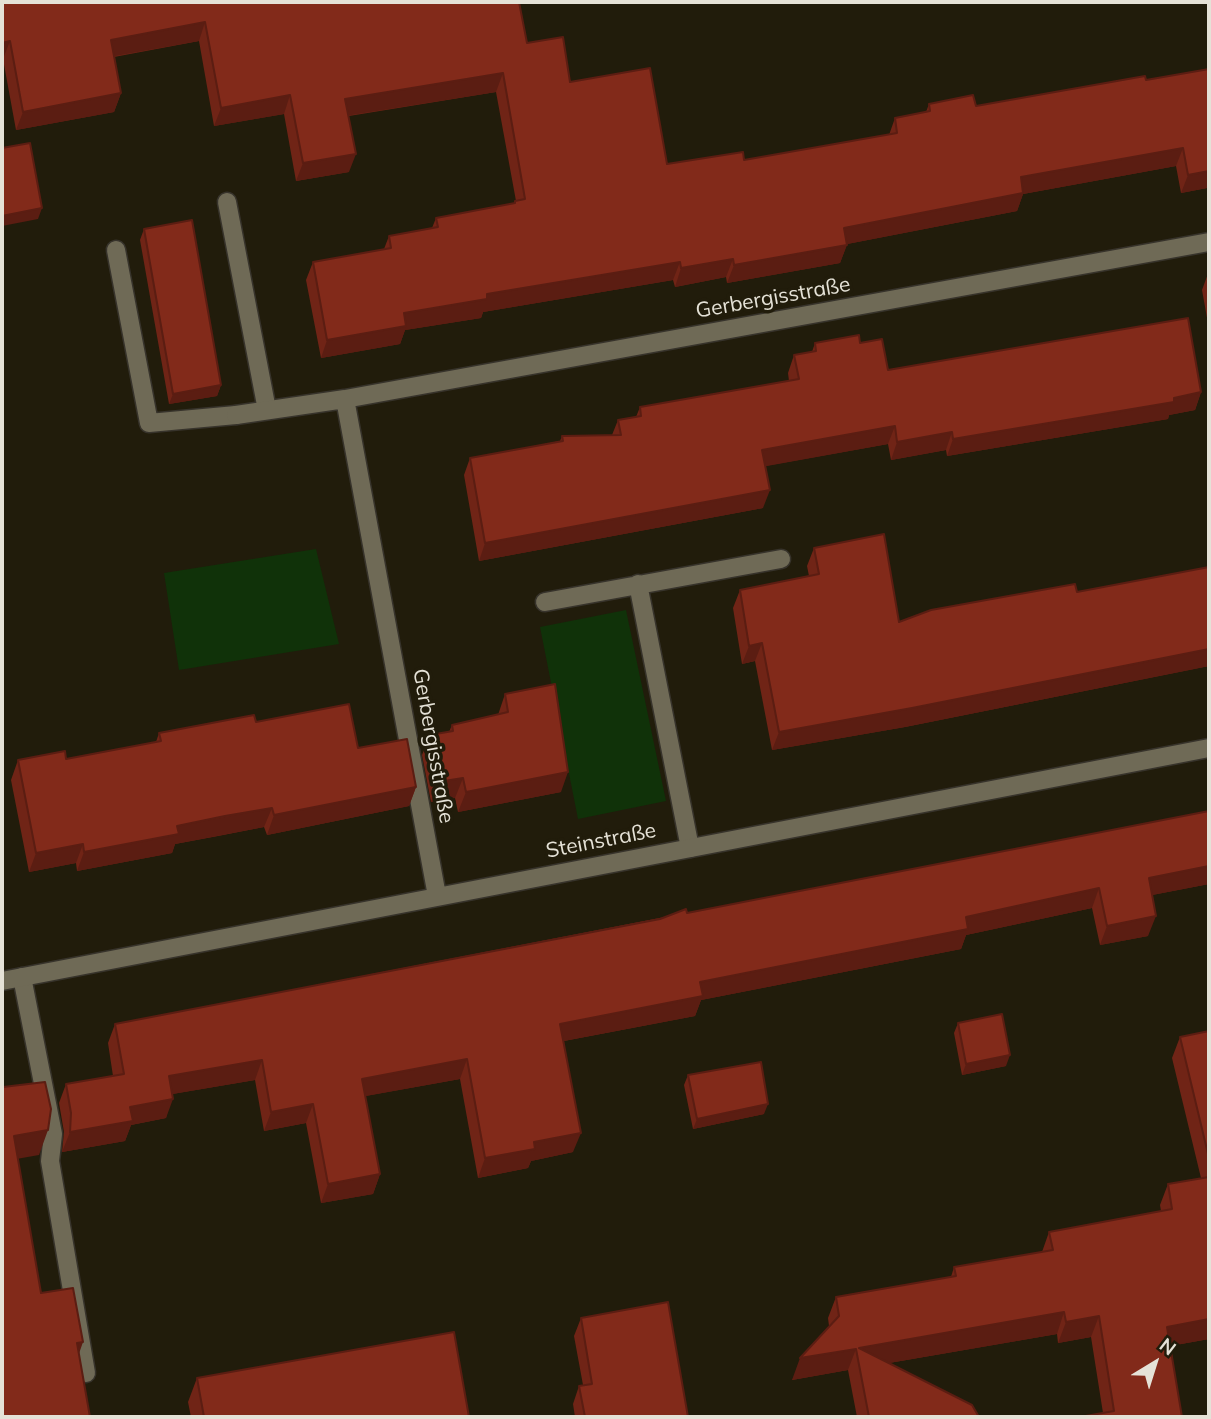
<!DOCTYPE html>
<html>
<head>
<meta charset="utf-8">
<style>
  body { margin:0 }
  #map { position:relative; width:1211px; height:1419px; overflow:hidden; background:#211c0b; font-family:Mulish,sans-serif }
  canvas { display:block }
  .frame { position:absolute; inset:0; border:4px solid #e5e2d7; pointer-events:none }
  .north { position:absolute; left:1120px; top:1328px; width:70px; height:70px; -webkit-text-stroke:5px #211c0b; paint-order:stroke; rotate:38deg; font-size:19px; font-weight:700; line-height:28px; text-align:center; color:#e5e2d7 }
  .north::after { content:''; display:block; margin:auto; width:24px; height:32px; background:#e5e2d7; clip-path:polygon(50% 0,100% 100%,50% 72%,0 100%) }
</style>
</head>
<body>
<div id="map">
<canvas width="1211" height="1419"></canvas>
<div class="frame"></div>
<div class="north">N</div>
</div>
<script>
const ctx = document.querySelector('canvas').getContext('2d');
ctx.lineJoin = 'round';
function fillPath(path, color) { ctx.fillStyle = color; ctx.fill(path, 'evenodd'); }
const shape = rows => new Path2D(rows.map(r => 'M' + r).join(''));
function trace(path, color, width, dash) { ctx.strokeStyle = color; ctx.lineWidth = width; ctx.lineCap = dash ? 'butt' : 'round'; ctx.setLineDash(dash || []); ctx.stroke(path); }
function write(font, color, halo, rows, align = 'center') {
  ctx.font = font + ' Mulish,sans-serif'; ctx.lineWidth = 7; ctx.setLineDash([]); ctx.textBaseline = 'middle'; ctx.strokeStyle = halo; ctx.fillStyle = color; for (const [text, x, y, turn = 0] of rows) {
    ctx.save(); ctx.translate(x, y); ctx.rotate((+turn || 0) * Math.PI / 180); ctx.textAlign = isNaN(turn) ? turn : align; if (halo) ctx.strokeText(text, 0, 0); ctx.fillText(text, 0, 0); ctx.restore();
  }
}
const green = shape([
  [316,549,339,644,179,670,164,573],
  [626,610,666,801,578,819,540,627]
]);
const lane = shape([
  [227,202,267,410],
  [116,250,149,423,236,415],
  [638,584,690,848],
  [545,602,781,559],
  [22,977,53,1134,50,1161,86,1373]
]);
const street = shape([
  [345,399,437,896],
  [236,415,345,399,1209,242],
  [2,981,1209,748]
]);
const wall = shape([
  [2,2,527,43,570,82,667,164,744,160,889,135,895,118,926,112,929,104,976,106,1146,80,1209,69,1209,196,1207,188,1181,193,1176,166,1023,194,1017,211,847,244,840,263,727,283,726,277,675,287,673,280,483,312,481,318,405,330,400,344,321,358,306,280,313,262,384,249,389,236,432,228,436,218,514,203,516,201,496,92,349,116,349,172,296,181,284,114,214,126,199,41,114,57,121,93,114,112,16,130,3,59,2,60],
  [144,229,221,385,217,396,169,404,140,240],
  [1209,271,1209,329,1202,290],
  [815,343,860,343,888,370,1201,392,1195,410,1169,415,1168,419,947,456,946,450,891,460,888,444,765,466,763,508,479,561,464,475,470,458,560,441,562,436,612,435,618,420,636,417,640,407,789,381,788,373,794,355,812,352],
  [814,548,899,622,1077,592,1209,567,1209,666,905,727,772,750,755,661,742,664,733,608,740,590,809,576,807,566],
  [505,694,561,792,458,812,455,798,431,802,422,755,430,735,449,732,452,725,498,715],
  [256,722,358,748,416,787,409,806,267,835,264,827,218,836,175,844,172,853,77,871,76,863,29,872,11,780,18,760,66,759,156,742,159,733],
  [1209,811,1209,884,1152,895,1148,936,1100,945,1092,908,966,935,961,949,701,1000,695,1016,564,1041,573,1152,531,1161,528,1168,478,1178,460,1079,365,1096,380,1174,373,1194,321,1203,306,1123,264,1131,255,1080,172,1094,166,1118,131,1125,125,1141,62,1152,64,1132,59,1103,66,1084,113,1076,108,1043,115,1024],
  [958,1023,1006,1066,962,1075,954,1033],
  [1209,1031,1209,1339,1170,1346,1182,1417,1103,1413,1091,1337,1058,1343,1057,1334,889,1363,979,1417,857,1417,848,1370,792,1380,829,1326,828,1318,836,1297,951,1277,954,1267,1042,1252,1049,1232,1161,1211,1160,1205,1168,1184,1201,1178,1172,1058,1180,1037],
  [688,1075,764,1114,693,1129,684,1085],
  [581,1318,688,1417,575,1417,573,1404,579,1386,583,1385,574,1336],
  [197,1378,469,1417,191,1417,188,1402]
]);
const shadedWall = shape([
  [205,22,199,41,104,58,111,40],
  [10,41,3,59,2,60,2,43],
  [503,73,496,92,339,117,345,99],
  [121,93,114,112,16,130,23,112],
  [290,95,284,114,214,126,221,108],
  [1183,148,1176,166,1023,194,1017,211,837,246,844,228,1021,177],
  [356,154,349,172,296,181,303,163],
  [1209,171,1209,182,1207,188,1181,193,1188,175],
  [42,208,38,219,2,226,2,216],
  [847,245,840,263,727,283,734,265],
  [733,259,726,277,675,287,681,268],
  [680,262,673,280,483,312,481,318,405,330,400,344,321,358,327,340,404,313,487,294],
  [221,385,217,396,169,404,173,394],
  [1201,392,1195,410,1169,415,1168,419,947,456,953,439],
  [895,426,888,444,756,468,762,450],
  [952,432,946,450,891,460,897,442],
  [770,490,763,508,479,561,485,543],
  [762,643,755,661,742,664,749,646],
  [1209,649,1209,666,905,727,772,750,779,732],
  [568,772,561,792,458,812,466,792],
  [463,778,455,798,431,802,438,782],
  [416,787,409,806,267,835,274,815],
  [272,808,264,827,175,844,172,853,77,871,84,852,177,826],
  [83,844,76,863,29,872,36,853],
  [1209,866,1209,884,1142,897,1149,878],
  [1099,888,1092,908,966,935,961,949,701,1000,695,1016,553,1043,560,1024,700,982,966,917],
  [1156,916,1148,936,1100,945,1107,926],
  [1010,1055,1006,1066,962,1075,966,1064],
  [467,1059,460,1079,355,1098,362,1079],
  [262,1060,255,1080,161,1096,169,1076],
  [173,1099,166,1118,131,1125,125,1141,62,1152,70,1132,130,1107],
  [313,1104,306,1123,264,1131,271,1112],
  [768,1104,764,1114,693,1129,697,1119],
  [48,1130,39,1155,5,1161,14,1136],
  [581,1133,573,1152,531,1161,528,1168,478,1178,485,1158,534,1142],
  [380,1174,373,1194,321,1203,328,1184],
  [1064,1312,1057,1334,860,1368,859,1348],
  [1099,1316,1091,1337,1058,1343,1066,1322],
  [1209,1319,1209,1339,1159,1348,1167,1327],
  [83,1342,74,1368,77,1343],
  [856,1349,848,1370,792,1380,800,1358]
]);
const building = shape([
  [2,2,519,2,527,43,563,37,570,82,650,68,667,164,743,152,744,160,897,133,895,118,930,111,929,104,973,95,976,106,1145,76,1146,80,1209,69,1209,171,1188,175,1183,148,1021,177,1023,193,844,228,847,245,734,265,733,259,681,268,680,262,487,294,487,299,404,313,406,326,327,340,313,262,391,248,389,236,438,227,436,218,515,203,515,201,525,199,503,73,345,99,356,154,303,163,290,95,221,108,205,22,111,40,121,93,23,112,10,41,2,43,2,2],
  [30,143,42,208,2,216,2,148,30,143],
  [192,220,221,385,173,394,144,229,192,220],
  [1188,318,1201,392,1174,398,1174,402,953,439,952,432,897,442,895,426,762,450,770,490,485,543,470,458,563,441,562,436,621,435,618,420,641,416,640,407,799,379,794,355,816,351,815,343,859,335,860,343,882,339,888,370,1188,318],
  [884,534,899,622,931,610,1075,584,1077,592,1209,567,1209,649,912,708,779,732,762,643,749,646,740,590,819,574,814,548,884,534],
  [555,684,568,772,466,792,463,778,438,782,430,735,453,731,452,725,508,712,505,694,555,684],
  [349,704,358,748,407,739,416,787,274,815,272,808,225,816,177,826,179,834,84,852,83,844,36,853,18,760,65,751,66,759,161,741,159,733,254,715,256,722,349,704],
  [1209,811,1209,866,1149,878,1156,916,1107,926,1099,888,966,917,968,929,700,982,703,996,560,1024,581,1133,534,1142,535,1149,485,1158,467,1059,362,1079,380,1174,328,1184,313,1104,271,1112,262,1060,169,1076,173,1099,130,1107,133,1121,70,1132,71,1113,66,1084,124,1074,115,1024,660,919,686,909,687,913,1209,811],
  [1002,1014,1010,1055,966,1064,958,1023,1002,1014],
  [1209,1031,1209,1158,1180,1037,1209,1031],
  [761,1062,768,1104,697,1119,688,1075,761,1062],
  [2,1078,3,1087,45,1082,51,1109,48,1130,14,1136,41,1293,73,1288,83,1342,77,1343,90,1417,2,1417,2,1078],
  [1209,1177,1209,1319,1167,1327,1182,1417,1080,1417,1114,1411,1099,1316,1066,1322,1064,1312,859,1348,972,1405,979,1417,869,1417,856,1349,800,1358,839,1316,836,1297,956,1276,954,1267,1053,1250,1049,1232,1172,1209,1168,1184,1209,1177],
  [668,1302,688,1417,585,1417,579,1386,592,1384,581,1318,668,1302],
  [454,1332,469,1417,204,1417,197,1378,454,1332]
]);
const streetNames = [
  ["Gerbergisstraße",773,298,-10],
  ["Gerbergisstraße",433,746,80],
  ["Steinstraße",601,841,-11]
];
fillPath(green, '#103209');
trace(lane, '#37332b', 21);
trace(street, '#37332b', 21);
trace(lane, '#6f6a56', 18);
trace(street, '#6f6a56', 18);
fillPath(wall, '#702416');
fillPath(shadedWall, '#5b1d12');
fillPath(building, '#822a1a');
trace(building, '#5b1d12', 2);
write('21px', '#e5e2d7', '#211c0b', streetNames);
</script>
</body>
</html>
